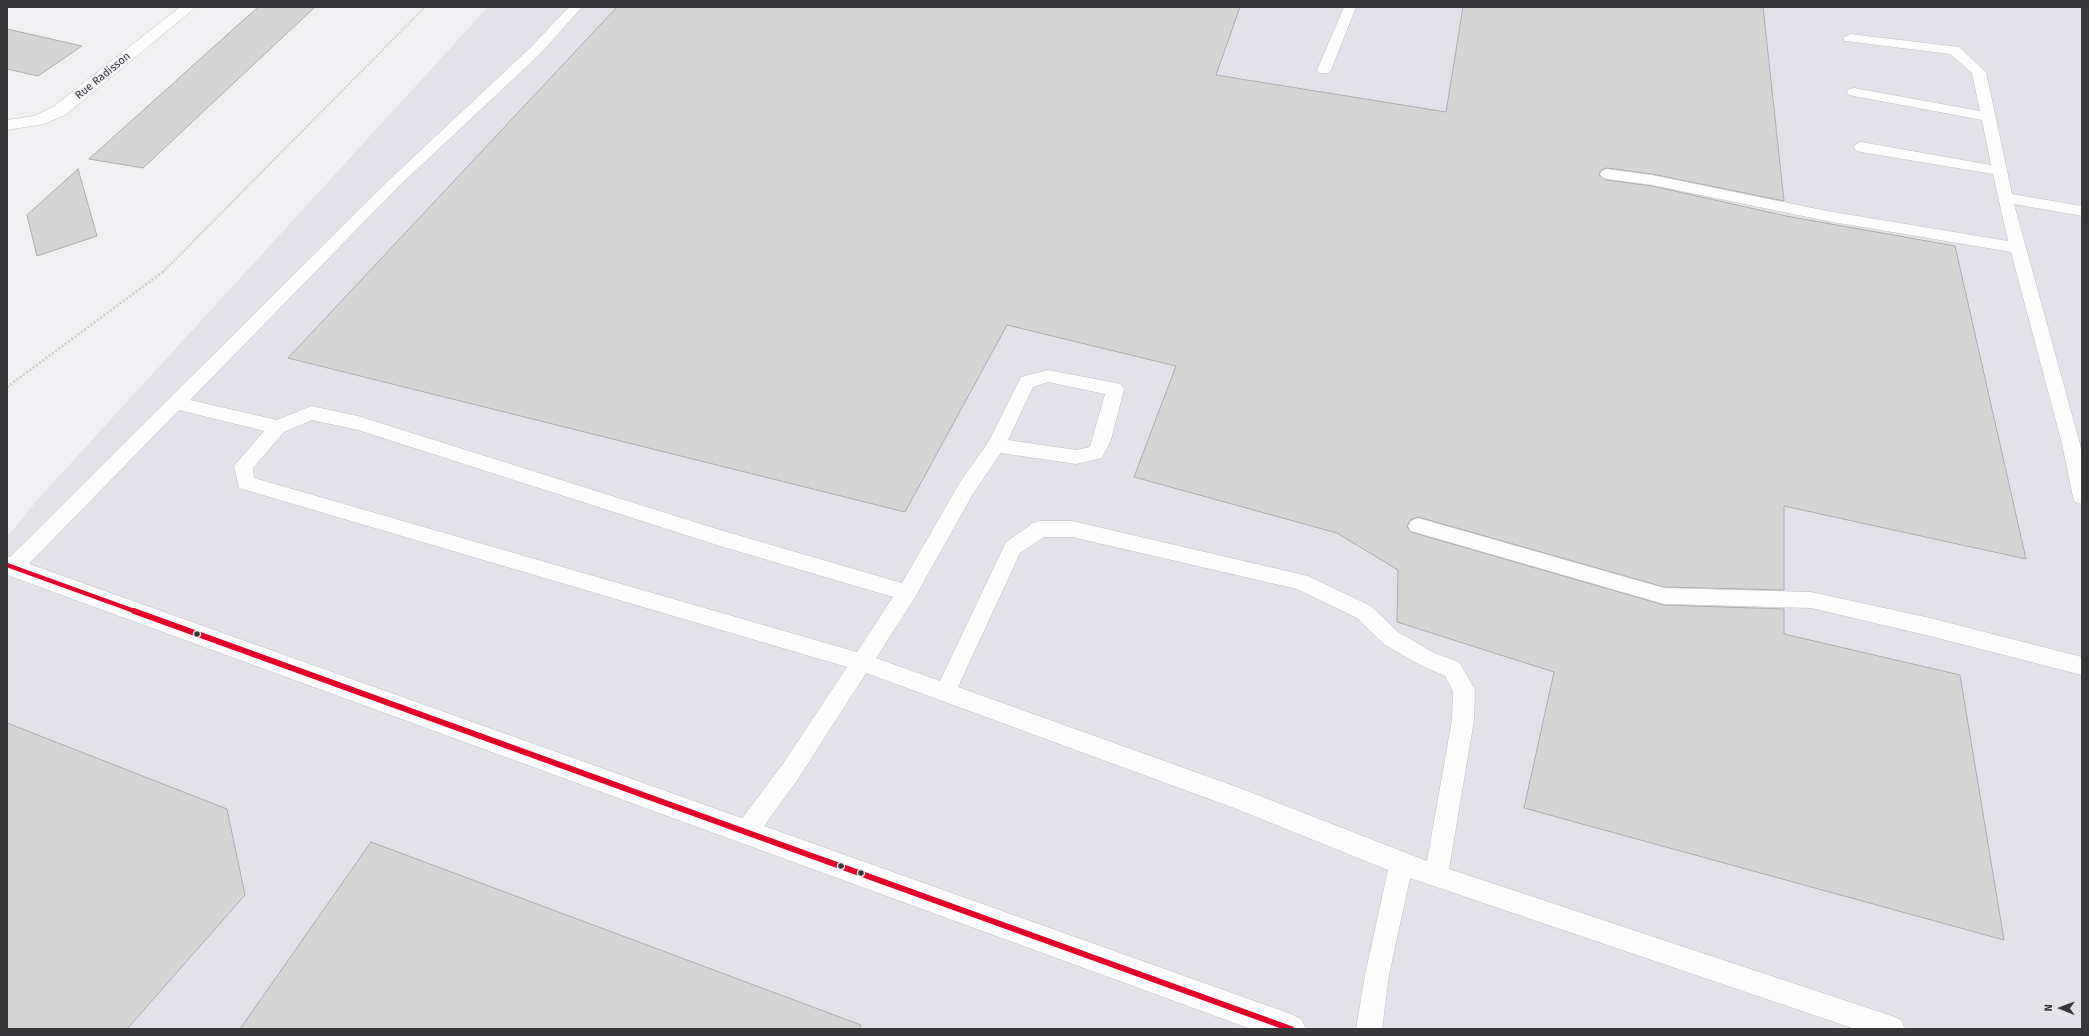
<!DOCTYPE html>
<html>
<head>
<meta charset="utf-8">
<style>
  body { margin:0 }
  #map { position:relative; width:2089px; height:1036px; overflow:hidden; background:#f0eff1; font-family:"Fira Sans",sans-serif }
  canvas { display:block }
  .frame { position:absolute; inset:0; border:8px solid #373638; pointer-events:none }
  .north { position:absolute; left:2041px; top:988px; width:40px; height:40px; -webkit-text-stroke:3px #efeef2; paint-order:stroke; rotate:271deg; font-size:11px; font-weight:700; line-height:16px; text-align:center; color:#373638 }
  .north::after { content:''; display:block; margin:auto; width:14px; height:18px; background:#373638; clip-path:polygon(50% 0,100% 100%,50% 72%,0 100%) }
</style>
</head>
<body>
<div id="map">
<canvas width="2089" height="1036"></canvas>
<div class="frame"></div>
<div class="north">N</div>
</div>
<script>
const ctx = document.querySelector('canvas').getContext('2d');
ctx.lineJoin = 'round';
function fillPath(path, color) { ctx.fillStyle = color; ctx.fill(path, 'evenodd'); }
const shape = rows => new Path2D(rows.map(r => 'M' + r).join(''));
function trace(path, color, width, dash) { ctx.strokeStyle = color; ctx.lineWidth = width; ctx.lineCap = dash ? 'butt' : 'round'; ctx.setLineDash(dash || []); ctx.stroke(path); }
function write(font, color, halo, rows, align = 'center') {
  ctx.font = font + ' "Fira Sans",sans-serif'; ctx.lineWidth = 3; ctx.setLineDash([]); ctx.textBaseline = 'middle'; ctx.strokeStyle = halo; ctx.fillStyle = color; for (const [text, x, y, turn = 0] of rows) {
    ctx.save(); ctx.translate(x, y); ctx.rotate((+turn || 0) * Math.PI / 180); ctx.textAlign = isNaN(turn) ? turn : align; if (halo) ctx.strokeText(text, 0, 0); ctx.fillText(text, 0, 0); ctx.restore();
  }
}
const built = shape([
  [488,7,2082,7,2082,1029,7,1029,7,537,39,498]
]);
const building = shape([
  [258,7,315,7,143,168,89,159,258,7],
  [617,7,1240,7,1216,75,1446,112,1463,7,1763,7,1784,201,1652,174,1607,168,1601,170,1599,175,1607,180,1652,186,1786,216,1955,246,2026,559,1784,506,1784,590,1664,587,1418,517,1410,520,1407,527,1411,532,1664,605,1784,609,1784,634,1960,675,2004,940,1524,808,1554,672,1397,622,1398,570,1337,533,1134,477,1176,366,1007,325,905,512,288,358,617,7],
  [7,29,82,46,38,76,7,69,7,29],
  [78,169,97,236,37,256,27,215,78,169],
  [7,723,227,809,245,895,127,1029,7,1029,7,723],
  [371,842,861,1025,860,1029,240,1029,371,842]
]);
const pathFar1 = shape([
  [163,272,425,7]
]);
const path = shape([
  [7,387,164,271]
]);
const service = shape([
  [569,7,582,7,541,53,399,186,190,400,277,420,311,406,358,416,720,530,902,583,960,482,989,441,1021,377,1048,370,1121,384,1124,389,1111,440,1102,458,1076,464,1001,453,974,492,914,599,876,658,940,681,1006,542,1033,523,1040,521,1072,521,1308,576,1371,606,1398,632,1434,653,1459,662,1475,690,1474,720,1449,869,1892,1016,1901,1020,1905,1029,1855,1029,1410,878,1389,975,1382,1029,1356,1029,1365,975,1388,870,1234,808,866,673,798,779,754,840,746,843,738,840,735,832,738,824,782,765,847,667,239,488,234,466,264,431,179,410,20,573,13,575,7,573,7,560,389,180,531,47,569,7],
  [1048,382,1105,394,1090,447,1076,450,1008,440,1033,387,1048,382],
  [312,420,358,430,720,546,893,597,857,652,254,478,253,468,284,432,312,420],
  [1044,537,1072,537,1297,589,1357,618,1384,644,1420,665,1445,676,1453,691,1452,720,1427,861,1237,787,958,687,1020,553,1044,537],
  [1344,7,1356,7,1331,70,1329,73,1319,73,1317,70,1344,7],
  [1850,34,1959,47,1986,72,2012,194,2082,206,2082,216,2014,204,2080,444,2082,453,2082,504,2075,502,2073,497,2062,444,2011,252,1827,221,1652,185,1607,179,1602,177,1600,174,1602,171,1607,169,1652,175,1827,211,2008,241,1993,174,1861,152,1856,150,1854,147,1856,144,1861,142,1991,165,1982,120,1854,96,1849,95,1847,92,1849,89,1854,88,1980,111,1972,73,1950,54,1845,41,1843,38,1850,34],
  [1418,518,1664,588,1811,592,1930,618,2082,657,2082,675,1930,636,1811,608,1664,604,1411,531,1408,526,1411,521,1418,518]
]);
const minor = shape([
  [180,7,196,7,65,115,44,124,7,130,7,120,34,116,53,107,180,7]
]);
const tertiary = shape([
  [7,556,1291,1014,1301,1019,1306,1029,1251,1029,7,575,7,556]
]);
const bus1Far1 = shape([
  [7,565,137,612]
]);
const bus1 = shape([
  [134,611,1291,1029]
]);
const markers = [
  [197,634,3.5,"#373638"],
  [841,866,3.5,"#373638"],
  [861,873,3.5,"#373638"]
];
const farStreetnames = [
  ["Rue Radisson",103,76,-39]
];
fillPath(built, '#e3e2e9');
fillPath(building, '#d5d5d5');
trace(building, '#acacac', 1);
trace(service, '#bfbfc0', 1);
trace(minor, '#bfbfc0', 1);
trace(tertiary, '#bfbfc0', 1);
trace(pathFar1, '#cececf', 2, [1.5, 1.5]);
trace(path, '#cececf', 2.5, [2, 2]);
fillPath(service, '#fdfdfd');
fillPath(minor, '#fdfdfd');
fillPath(tertiary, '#fdfdfd');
trace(bus1Far1, '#e4002b', 4.5);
trace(bus1, '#e4002b', 6);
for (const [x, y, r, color] of markers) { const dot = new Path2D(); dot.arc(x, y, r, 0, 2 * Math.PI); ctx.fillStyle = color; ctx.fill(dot); trace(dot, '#efeef2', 1.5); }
write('11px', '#373638', '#efeef2', farStreetnames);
</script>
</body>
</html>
